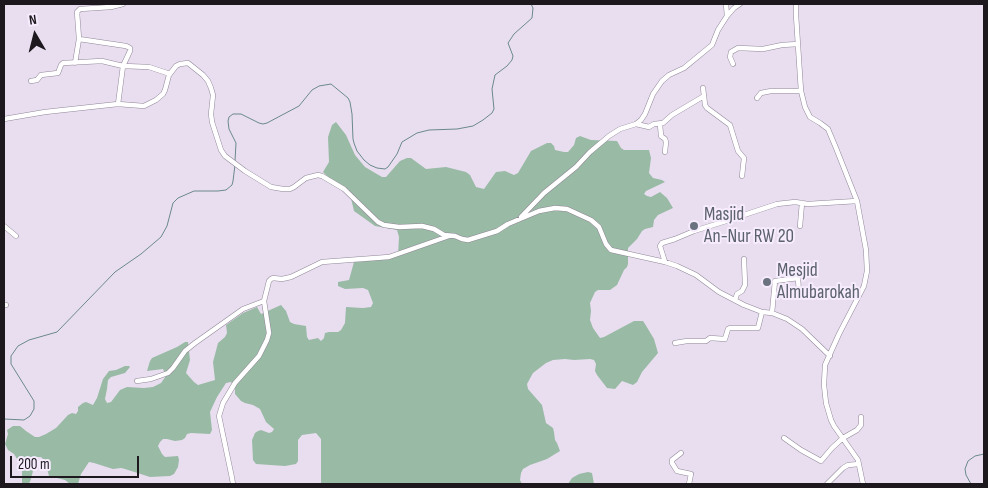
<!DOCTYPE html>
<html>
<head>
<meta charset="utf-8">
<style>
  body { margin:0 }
  #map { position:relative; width:988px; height:488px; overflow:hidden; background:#e9def0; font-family:"Sofia Sans Condensed",sans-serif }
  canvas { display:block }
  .frame { position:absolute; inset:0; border:5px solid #1c181e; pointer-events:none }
  .north { position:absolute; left:10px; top:10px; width:50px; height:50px; -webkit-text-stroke:4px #f6ecfd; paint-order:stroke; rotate:352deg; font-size:14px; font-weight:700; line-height:20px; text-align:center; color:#1c181e }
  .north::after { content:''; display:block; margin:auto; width:18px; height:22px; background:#1c181e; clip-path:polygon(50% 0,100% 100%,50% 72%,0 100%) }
  .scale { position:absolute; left:10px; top:456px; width:129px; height:22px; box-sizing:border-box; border:2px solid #1c181e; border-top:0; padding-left:6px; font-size:15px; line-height:18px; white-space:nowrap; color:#1c181e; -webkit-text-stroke:4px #f6ecfd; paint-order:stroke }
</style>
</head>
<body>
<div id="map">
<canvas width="988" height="488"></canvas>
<div class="frame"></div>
<div class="north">N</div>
<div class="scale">200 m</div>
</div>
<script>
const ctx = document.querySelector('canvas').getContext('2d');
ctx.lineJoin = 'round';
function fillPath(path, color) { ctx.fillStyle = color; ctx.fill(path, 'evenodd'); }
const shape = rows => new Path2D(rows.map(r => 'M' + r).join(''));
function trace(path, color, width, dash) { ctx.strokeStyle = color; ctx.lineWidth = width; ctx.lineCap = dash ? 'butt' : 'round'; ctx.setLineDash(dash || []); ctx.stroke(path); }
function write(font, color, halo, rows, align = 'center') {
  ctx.font = font + ' "Sofia Sans Condensed",sans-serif'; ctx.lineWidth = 4; ctx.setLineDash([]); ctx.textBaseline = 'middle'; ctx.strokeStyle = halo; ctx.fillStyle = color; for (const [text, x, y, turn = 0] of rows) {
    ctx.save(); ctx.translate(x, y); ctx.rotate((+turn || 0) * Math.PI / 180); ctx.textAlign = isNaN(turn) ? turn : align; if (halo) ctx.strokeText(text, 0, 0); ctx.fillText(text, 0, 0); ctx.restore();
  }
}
const forest = shape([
  [336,122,346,135,355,155,365,167,382,177,386,177,400,161,407,158,411,158,426,169,446,167,466,172,470,175,476,187,484,189,496,172,505,171,514,175,518,173,531,151,547,143,551,143,554,146,555,150,564,152,568,152,574,145,576,138,580,136,591,140,617,141,621,148,624,150,649,150,651,158,649,173,653,178,662,180,665,182,646,191,644,194,647,196,651,197,660,192,667,198,673,208,658,215,654,220,653,227,645,229,642,231,637,239,628,248,628,264,627,267,624,270,617,285,610,290,598,290,595,292,590,303,591,311,590,320,593,328,600,338,604,337,634,321,643,321,645,324,654,339,658,353,642,372,637,382,633,385,622,381,615,389,607,388,597,375,595,371,596,364,594,360,590,359,574,360,565,359,553,360,546,363,533,373,527,384,528,389,542,405,546,423,553,428,554,432,555,440,557,443,560,451,547,459,530,465,523,469,521,473,520,480,522,484,321,484,321,439,316,433,302,435,298,440,298,461,296,464,285,466,256,464,253,460,252,440,255,433,258,431,261,430,269,433,272,432,274,429,266,422,260,409,253,405,245,403,241,401,235,394,235,388,231,382,226,383,217,397,210,412,212,430,210,434,191,433,187,434,185,438,182,440,175,441,167,439,163,439,160,442,158,446,162,454,165,457,178,456,179,460,178,467,174,474,170,476,150,477,125,469,121,468,113,469,94,463,89,462,81,474,78,484,70,484,65,480,49,476,45,461,41,457,37,457,30,482,27,484,22,483,22,467,14,454,8,450,5,444,8,434,7,430,13,426,20,426,26,431,35,437,39,437,46,434,56,428,68,415,72,413,76,414,78,411,78,407,83,403,86,402,93,405,97,398,103,379,109,371,116,370,125,366,129,366,130,367,125,373,111,377,108,380,107,389,105,399,107,403,111,402,120,390,127,387,144,388,153,387,161,383,166,376,163,369,147,371,150,361,152,358,177,347,185,342,188,342,190,360,186,373,194,382,198,385,215,380,213,362,218,343,225,337,227,333,226,325,243,313,257,307,261,314,281,305,286,311,290,322,294,324,306,326,307,337,309,340,318,338,321,341,324,338,325,333,329,332,338,332,341,330,345,323,346,307,363,308,371,307,373,303,368,290,363,288,345,289,338,286,338,282,349,280,354,262,388,259,398,256,399,237,397,230,375,226,354,211,349,190,328,177,323,172,329,162,328,137,332,125],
  [588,472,592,473,594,484,568,484,572,478,579,474]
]);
const stream = shape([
  [235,161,236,143,229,129,228,121,229,117,233,114,241,114,259,123,263,124,267,123,299,106,312,90,319,86,331,84,348,98,350,102,352,114,353,139,354,143,357,151,364,160,370,165,377,168,385,169,388,167,397,154,402,142,417,133,429,130,457,129,473,126,483,120,492,113,494,109,492,89,495,75,507,66,512,60,513,56,508,43,514,34,532,18,533,8,531,4],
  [4,419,24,420,30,416,34,409,34,401,11,364,11,356,18,346,29,340,57,332,115,272,141,254,161,237,167,226,173,203,178,198,194,191,218,191,226,190,232,185,233,181,235,165],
  [971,484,966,475,965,469,968,461,975,456,984,454]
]);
const street = shape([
  [726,4,727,16],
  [796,4,796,15,801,91,805,107,810,117,820,123,828,129,836,148,857,201,866,250,867,271,864,286,839,334,825,365,824,385,826,403,831,420,834,426,858,460,863,484],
  [75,63,79,39],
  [733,64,730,57,731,52,738,48,763,49,782,45,798,44],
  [31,81,37,80,41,75,58,73,61,65,63,63,102,61,123,66,149,67,170,74],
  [703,88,704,96],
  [757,98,761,93,771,91,801,91],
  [118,104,123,66,130,51,130,48,126,46,79,39,77,12,80,9,111,7,123,4],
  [4,119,45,112,118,104,144,106,156,100,163,94,165,90,169,75,176,66,180,64,188,63,203,75,208,81,211,88,213,95,211,114,212,122,221,150,225,156,245,171,271,187,283,189,290,189,294,187,306,178,318,175,322,176,344,189,378,222,384,225,399,227,422,226,434,229,444,235,455,236,462,239,468,240,497,231,508,224,539,211,555,208,567,209,591,220,599,227,606,244,611,250,665,262,677,266,696,275,719,292,744,305,762,312,772,313,787,319,802,329,830,356],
  [636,124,649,127,654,124,663,123,672,115,704,96,705,105,707,108,730,125,738,151,744,158,742,176],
  [660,124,661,136,665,139,666,142,665,152],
  [521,217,544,193,576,167,590,152,609,136,620,129,636,124,641,120,645,114,653,94,662,81,669,75,684,68,712,45,718,30,727,16,734,8,740,4],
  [4,226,16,236],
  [800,226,802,203],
  [665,262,660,246,662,243,675,239,694,231,726,221,777,204,795,202,808,204,857,201],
  [735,300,737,294,742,291,745,285,744,259],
  [4,305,6,305],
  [772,313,775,281,798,278,799,293,805,296],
  [675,343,687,341,706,341,710,338,725,339,728,329,730,328,758,328,762,312],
  [137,381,151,379,168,373,173,368,185,351,195,343,243,309,264,301],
  [784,438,801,450,821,461,832,448,843,438,857,430,861,425,861,417],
  [681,453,672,460,672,463,677,471,691,474,689,484],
  [233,484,232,478,219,416,223,403,235,383,259,356,267,340,269,333,264,301,269,281,271,279,273,278,282,279,291,277,322,262,389,257,449,236],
  [827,484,843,468,848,465,859,464]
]);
const markers = [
  [694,226,5,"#6b7280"],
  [767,282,5,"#6b7280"]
];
const worshipNames = [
  ["Masjid",704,215],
  ["An-Nur RW 20",704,237],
  ["Mesjid",777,271],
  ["Almubarokah",777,293]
];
fillPath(forest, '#99baa5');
trace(stream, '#6a888c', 1);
trace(street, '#908797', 5.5);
trace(street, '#fff', 4.5);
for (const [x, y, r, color] of markers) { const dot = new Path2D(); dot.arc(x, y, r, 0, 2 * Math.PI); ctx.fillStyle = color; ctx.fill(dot); trace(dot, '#f6ecfd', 2); }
write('19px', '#5b616d', '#f6ecfd', worshipNames, 'left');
</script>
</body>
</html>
